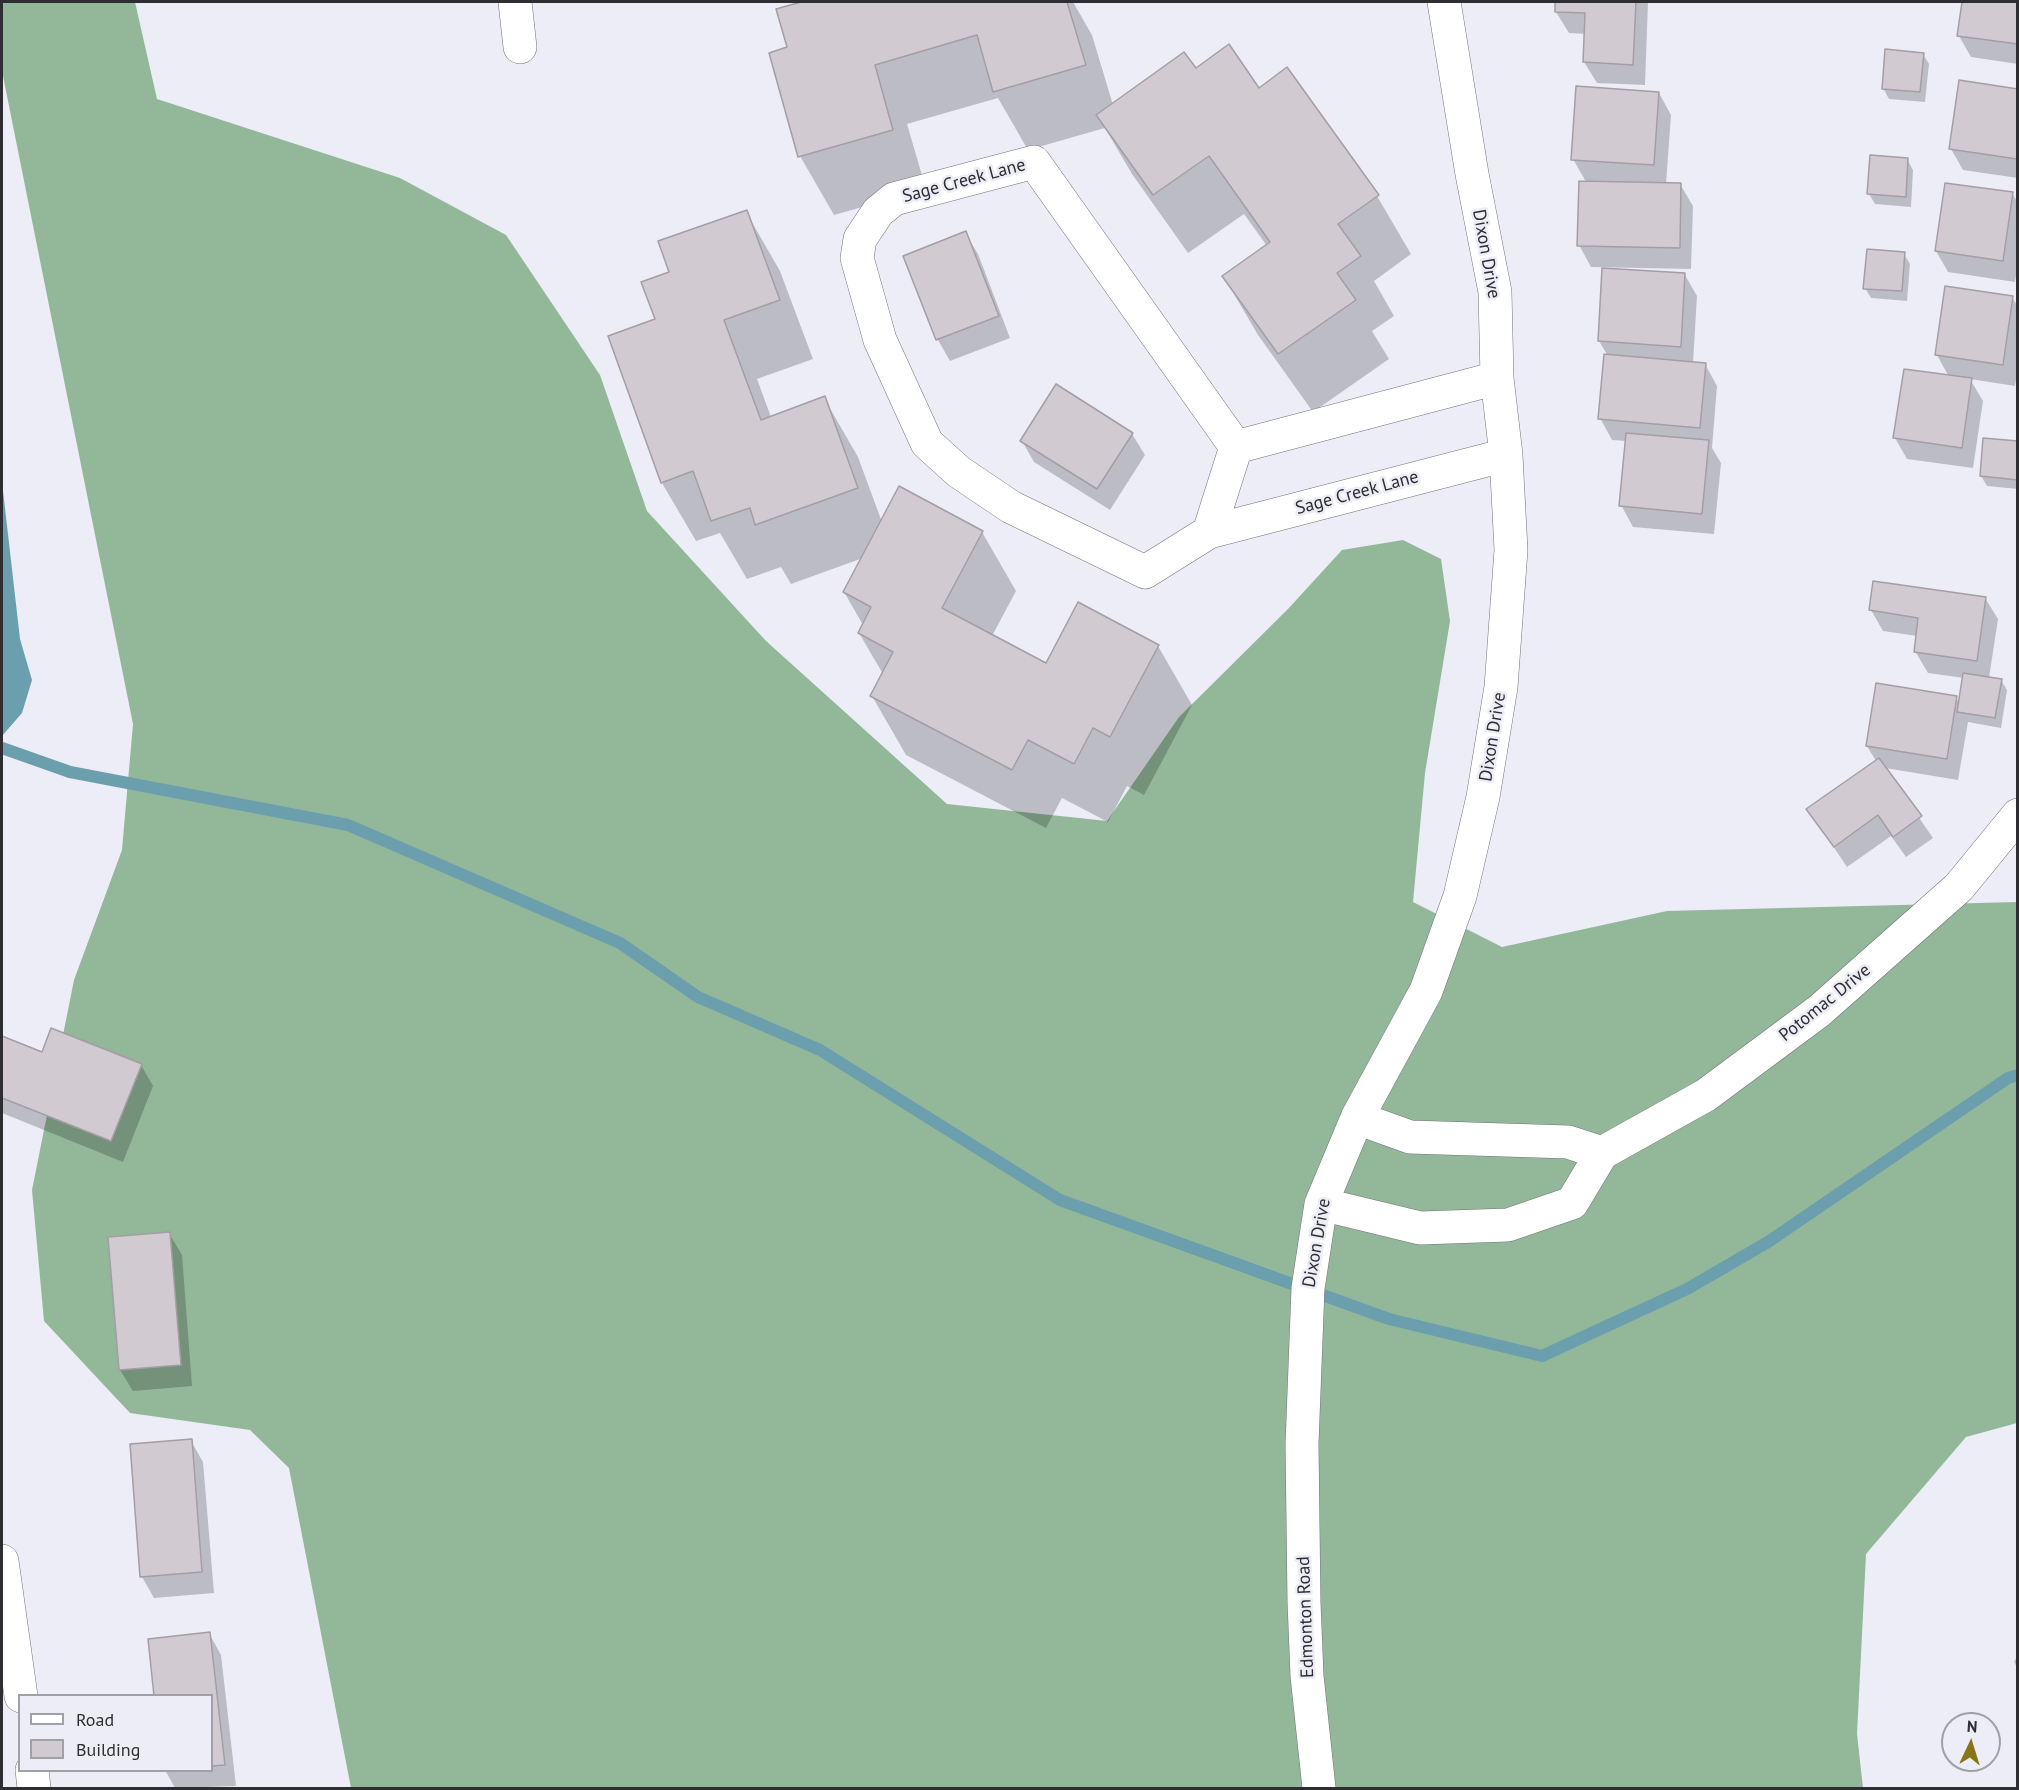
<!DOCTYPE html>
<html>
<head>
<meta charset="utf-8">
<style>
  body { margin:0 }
  #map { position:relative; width:2019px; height:1790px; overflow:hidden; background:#ecedf6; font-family:"PT Sans",sans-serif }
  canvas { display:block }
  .frame { position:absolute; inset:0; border:3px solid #2e2e32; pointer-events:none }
  .legend { position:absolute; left:18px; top:1694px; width:195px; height:78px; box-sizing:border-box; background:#ecedf6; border:2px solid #a0a1a8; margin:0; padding:8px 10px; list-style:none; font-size:18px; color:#2e2e32 }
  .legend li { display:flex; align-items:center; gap:12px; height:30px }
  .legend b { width:30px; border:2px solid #a0a1a8 }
  .north { position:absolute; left:1941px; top:1712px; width:60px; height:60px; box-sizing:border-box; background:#ecedf6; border:2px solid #a0a1a8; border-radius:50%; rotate:4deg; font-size:16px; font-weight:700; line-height:24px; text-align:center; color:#2e2e32 }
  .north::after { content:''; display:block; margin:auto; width:21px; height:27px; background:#877518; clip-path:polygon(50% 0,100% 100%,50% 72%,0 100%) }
</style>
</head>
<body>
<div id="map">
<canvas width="2019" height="1790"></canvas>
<div class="frame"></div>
<ul class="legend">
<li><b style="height:8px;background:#fff"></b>Road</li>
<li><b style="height:16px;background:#d2cad1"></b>Building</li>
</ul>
<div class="north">N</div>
</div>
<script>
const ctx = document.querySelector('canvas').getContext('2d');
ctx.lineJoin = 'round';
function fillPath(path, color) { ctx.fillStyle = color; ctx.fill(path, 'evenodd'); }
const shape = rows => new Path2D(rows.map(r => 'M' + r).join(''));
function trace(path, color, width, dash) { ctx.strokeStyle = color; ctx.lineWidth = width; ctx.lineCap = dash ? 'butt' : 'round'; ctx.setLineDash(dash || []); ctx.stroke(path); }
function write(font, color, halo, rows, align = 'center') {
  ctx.font = font + ' "PT Sans",sans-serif'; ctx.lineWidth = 5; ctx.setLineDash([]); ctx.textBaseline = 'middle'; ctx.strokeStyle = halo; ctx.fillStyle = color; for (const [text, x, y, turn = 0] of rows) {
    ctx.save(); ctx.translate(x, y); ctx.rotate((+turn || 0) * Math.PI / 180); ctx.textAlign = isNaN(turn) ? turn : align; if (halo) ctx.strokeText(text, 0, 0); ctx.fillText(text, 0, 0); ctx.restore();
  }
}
const forest = shape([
  [2,2,135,2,157,99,400,178,506,235,600,375,647,511,766,641,947,804,1107,821,1179,717,1288,609,1342,550,1403,540,1441,559,1450,621,1425,773,1413,902,1502,947,1667,911,2017,902,2017,1423,1966,1437,1866,1554,1857,1734,1863,1788,351,1788,289,1468,250,1430,130,1413,44,1321,32,1190,74,980,122,850,133,724,2,71]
]);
const water = shape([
  [2,482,20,639,32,680,22,713,2,736]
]);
const shadow = shape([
  [806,2,1073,2,1092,35,1113,105,1195,70,1259,90,1377,196,1411,254,1374,281,1394,316,1372,331,1389,359,1313,412,1258,335,1224,277,1267,246,1244,214,1188,253,1132,174,1105,128,1028,150,998,98,907,124,926,189,834,215,800,156,789,48,777,10],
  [1557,2,1648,2,1645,85,1597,83,1584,62,1586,34,1569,33,1556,12],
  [1964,2,2018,2,2018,64,1971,57,1959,36],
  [1923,54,1929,64,1925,102,1889,99,1883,88],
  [2018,90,2018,178,1963,170,1951,149],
  [1659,93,1671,115,1666,184,1680,184,1693,206,1691,269,1591,267,1579,245,1586,182,1573,159],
  [1907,159,1913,170,1911,207,1875,204,1869,194],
  [2012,193,2018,203,2018,262,2015,282,1948,272,1936,251],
  [746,212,780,271,813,359,757,379,771,417,824,398,858,457,882,522,982,532,1016,591,992,636,1047,665,1158,646,1192,705,1144,795,1127,786,1108,822,1062,798,1046,828,906,755,872,696,883,674,859,633,863,625,844,592,863,558,791,584,781,567,747,579,720,533,696,541,662,483,610,337,657,320,671,273],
  [965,233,978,254,1010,338,950,361,938,340,905,257],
  [1904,254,1910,264,1907,301,1871,298,1865,288],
  [1685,275,1697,296,1693,363,1705,364,1717,386,1712,448,1721,463,1714,534,1633,527,1621,505,1626,441,1612,440,1600,418,1608,356,1599,341],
  [2012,297,2018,307,2018,366,2015,386,1970,379,1983,401,1973,468,1907,459,1895,438,1949,377,1937,355],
  [1132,434,1145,455,1110,510,1034,462,1022,441],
  [1984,439,2018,442,2018,489,1987,486,1981,476],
  [1985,598,1998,619,1989,678,2001,680,2007,690,2001,728,1968,722,1958,780,1885,768,1933,838,1906,857,1891,836,1847,867,1808,809,1876,761,1867,746,1956,698,1960,704,1964,678,1928,673,1915,651,1917,636,1883,631,1871,610],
  [2,1037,42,1054,141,1065,153,1086,123,1162,2,1113],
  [169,1233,182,1255,192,1386,133,1391,120,1370],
  [191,1441,203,1462,214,1593,154,1598,142,1577],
  [209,1633,221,1655,236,1786,175,1788,165,1770,212,1770],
  [2018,1655,2018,1669,2014,1662]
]);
const stream = shape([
  [2,748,70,772,348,825,620,943,698,997,820,1050,1060,1200,1389,1319,1542,1356,1687,1289,1768,1242,2008,1078,2018,1075]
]);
const building = shape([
  [801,2,1067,2,1086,65,993,92,977,35,875,65,893,130,798,157,769,53,787,47,776,9,801,2],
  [1555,2,1636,2,1633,65,1583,62,1585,13,1555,12,1555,2],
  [1962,2,2018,2,2018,44,1957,36,1962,2],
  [1229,44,1259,88,1287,67,1379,195,1338,224,1361,256,1337,273,1356,300,1278,354,1222,276,1270,242,1209,156,1153,195,1096,115,1184,52,1196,68,1229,44],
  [1885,49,1924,53,1920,92,1882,89,1885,49],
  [1959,80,2018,89,2017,159,1949,149,1959,80],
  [1576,86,1659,92,1654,165,1571,160,1576,86],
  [1870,155,1908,158,1906,197,1867,194,1870,155],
  [1579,181,1681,183,1680,248,1577,246,1579,181],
  [1945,183,2013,192,2003,261,1935,251,1945,183],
  [747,210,780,300,724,320,761,420,825,396,858,488,755,525,750,508,711,521,693,471,661,483,608,336,655,319,641,282,669,272,658,241,747,210],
  [966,231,999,316,936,340,903,256,966,231],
  [1867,249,1905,252,1902,291,1863,289,1867,249],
  [1602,268,1685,273,1681,347,1598,341,1602,268],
  [1945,286,2013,296,2003,365,1935,355,1945,286],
  [1604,354,1706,363,1700,428,1598,419,1604,354],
  [1904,369,1972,378,1962,448,1893,438,1904,369],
  [1056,384,1133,433,1097,489,1020,441,1056,384],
  [1626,433,1709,440,1702,514,1619,506,1626,433],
  [1983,438,2018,441,2018,480,1980,476,1983,438],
  [899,486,983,531,942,608,1046,663,1078,602,1159,645,1110,737,1093,728,1074,764,1028,740,1012,770,870,696,893,652,858,633,871,607,843,592,899,486],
  [1873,581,1986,597,1977,661,1914,652,1918,618,1869,610,1873,581],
  [1963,673,2002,679,1995,718,1957,712,1963,673],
  [1876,683,1957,696,1947,759,1866,746,1876,683],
  [1879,758,1922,816,1893,837,1878,815,1834,847,1806,809,1879,758],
  [51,1028,142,1064,111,1141,2,1098,2,1036,42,1052,51,1028],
  [170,1232,181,1365,119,1370,108,1237,170,1232],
  [192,1439,202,1572,140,1577,130,1444,192,1439],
  [210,1632,225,1765,212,1766,212,1696,154,1696,148,1639,210,1632]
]);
const minor = shape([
  [515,2,520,47],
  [1236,447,1497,378],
  [1209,532,1236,447,1034,162,894,199,878,212,860,239,857,258,880,340,927,443,959,472,1011,507,1145,572,1209,532,1506,455],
  [1602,1153,1706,1095,1819,1011,1959,887,2018,815],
  [1321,1204,1420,1228,1508,1225,1572,1203,1602,1153,1568,1142,1410,1137,1357,1118],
  [2,1561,21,1696],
  [32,1770,34,1788],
  [1319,1788,1307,1676,1304,1602,1302,1444,1308,1288,1321,1204,1357,1118,1426,991,1460,896,1483,797,1501,687,1511,550,1506,455,1497,378,1495,292,1472,174,1444,2]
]);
const streetNames = [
  ["Sage Creek Lane",964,181,-15],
  ["Dixon Drive",1486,254,80],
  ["Sage Creek Lane",1357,493,-15],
  ["Dixon Drive",1493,737,-81],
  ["Potomac Drive",1825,1003,-39],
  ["Dixon Drive",1317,1243,-80],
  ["Edmonton Road",1306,1617,-92]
];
fillPath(forest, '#92b799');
fillPath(water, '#6b9fad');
fillPath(shadow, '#0003');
trace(stream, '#6b9fad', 12);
fillPath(building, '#d2cad1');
trace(building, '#a49da4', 1.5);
trace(minor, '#72737b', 34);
trace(minor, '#fff', 33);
write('18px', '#2e2e32', '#ecedf6', streetNames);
</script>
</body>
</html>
